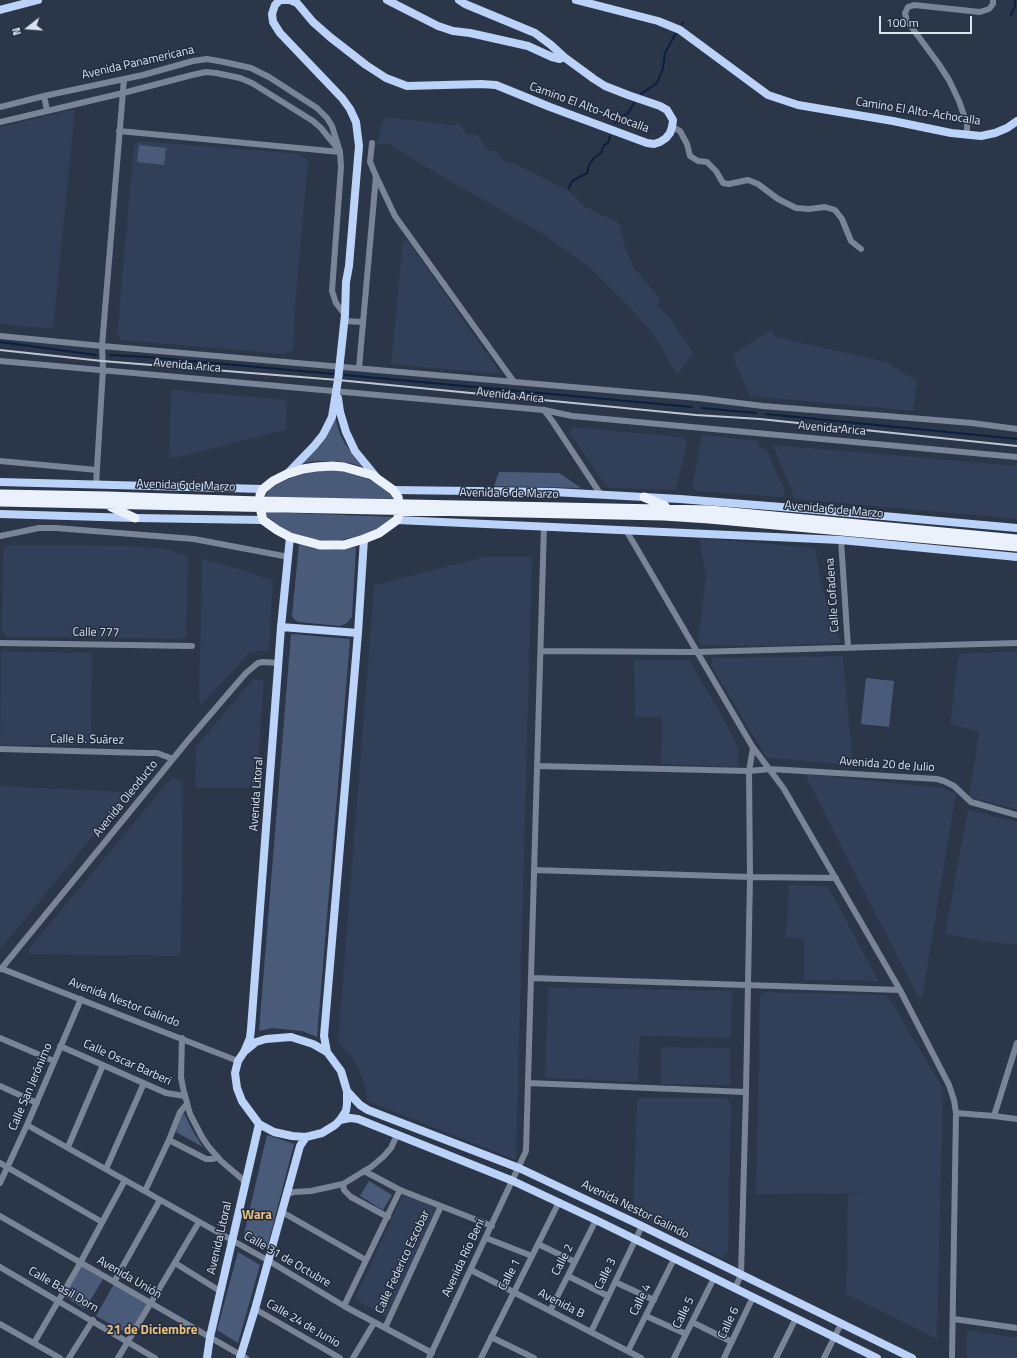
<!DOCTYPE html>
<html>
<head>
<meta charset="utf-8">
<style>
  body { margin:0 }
  #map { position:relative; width:1017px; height:1358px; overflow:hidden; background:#2b3649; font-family:"Titillium Web",sans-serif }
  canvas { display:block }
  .north { position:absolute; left:8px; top:8px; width:40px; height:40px; -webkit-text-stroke:3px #212c3e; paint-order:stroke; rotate:253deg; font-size:11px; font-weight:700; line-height:16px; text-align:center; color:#dbe3ef }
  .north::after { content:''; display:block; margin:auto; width:14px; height:18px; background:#dbe3ef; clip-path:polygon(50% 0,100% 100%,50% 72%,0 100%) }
  .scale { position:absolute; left:879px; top:16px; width:93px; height:18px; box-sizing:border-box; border:2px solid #dbe3ef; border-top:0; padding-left:5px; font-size:12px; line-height:14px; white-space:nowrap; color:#dbe3ef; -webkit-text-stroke:3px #212c3e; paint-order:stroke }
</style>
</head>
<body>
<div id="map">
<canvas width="1017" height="1358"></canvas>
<div class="north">N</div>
<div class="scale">100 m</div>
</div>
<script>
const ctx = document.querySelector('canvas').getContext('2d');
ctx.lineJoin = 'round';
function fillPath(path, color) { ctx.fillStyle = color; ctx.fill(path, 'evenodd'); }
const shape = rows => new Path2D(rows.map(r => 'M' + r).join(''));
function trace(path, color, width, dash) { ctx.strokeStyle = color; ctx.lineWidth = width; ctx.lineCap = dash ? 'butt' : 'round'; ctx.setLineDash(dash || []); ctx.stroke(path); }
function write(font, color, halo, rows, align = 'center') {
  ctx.font = font + ' "Titillium Web",sans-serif'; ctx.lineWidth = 3; ctx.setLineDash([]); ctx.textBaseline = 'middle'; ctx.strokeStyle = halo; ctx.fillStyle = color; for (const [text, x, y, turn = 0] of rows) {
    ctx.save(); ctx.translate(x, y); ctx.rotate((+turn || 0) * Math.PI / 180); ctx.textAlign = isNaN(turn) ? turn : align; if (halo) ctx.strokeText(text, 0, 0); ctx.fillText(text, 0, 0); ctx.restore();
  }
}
const built = shape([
  [75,109,53,329,0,324,0,127],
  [384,117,452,125,459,123,467,135,478,135,486,149,497,152,505,162,516,164,570,192,584,206,619,223,625,247,634,268,661,300,657,305,672,321,693,353,677,375,662,348,650,330,621,298,592,269,546,236,441,176,388,144,377,144],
  [139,141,300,154,308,161,295,307,293,350,284,354,121,340,117,335,134,144],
  [408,241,501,374,391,364,403,242],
  [771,330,776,337,886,362,917,381,913,411,750,396,732,355],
  [171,390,287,400,286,430,179,457,169,458],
  [573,427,682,437,687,442,676,490,608,488,570,434,570,431],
  [704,435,758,441,758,446,767,450,784,489,785,495,782,497,696,491,692,487,701,438],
  [773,445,1017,466,1017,519,795,499],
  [699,538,815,548,821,585,841,643,774,646,702,645,698,640,706,576],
  [8,545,65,545,128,546,166,549,188,556,186,636,181,639,63,637,7,637,2,632,3,549],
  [484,557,532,557,516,1160,367,1101,364,1083,355,1061,338,1042,374,585],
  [202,559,236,568,273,580,269,651,250,652,201,705,199,700],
  [1,651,92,653,91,715,92,745,0,745],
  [1017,651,1017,809,969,797,979,732,950,724,959,654],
  [843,656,853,765,768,758,764,754,711,665,713,658],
  [634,660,689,660,724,719,739,748,737,767,661,764,662,717,635,717],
  [253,679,264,680,256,788,195,788,196,747],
  [805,774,942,788,956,793,922,998,917,996],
  [172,777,183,782,181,953,175,956,29,954,29,949],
  [0,786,129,792,2,947,0,946],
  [968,810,1017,822,1017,945,983,941,945,934],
  [789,885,828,886,878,981,804,980,804,939,786,937],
  [548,987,732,991,731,1038,640,1036,638,1082,545,1078],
  [764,992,887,995,943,1088,937,1339,846,1294,848,1194,878,1194,846,1193,756,1194,760,996],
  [661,1047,730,1048,730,1085,661,1084],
  [637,1098,726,1098,731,1104,728,1252,722,1258,696,1246,633,1214],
  [403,1194,437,1207,386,1317,355,1299],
  [967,1330,1017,1338,1017,1358,967,1358]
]);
const green = shape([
  [139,145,166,148,164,165,137,162],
  [335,417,340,434,345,444,363,467,350,463,336,461,314,461,301,464,318,447,327,437],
  [314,470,336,470,355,473,374,482,388,492,394,499,265,497,269,490,277,484,295,476],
  [499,472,559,473,581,488,494,486],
  [264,512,394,517,380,528,367,534,337,541,317,540,298,536,280,527,267,516],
  [299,544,314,548,336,550,356,547,352,617,347,623,340,626,298,622,294,619,292,616],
  [291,634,350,639,317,1037,302,1031,272,1028,259,1031],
  [866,678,894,681,889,727,861,724],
  [183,1111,192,1130,203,1147,176,1132],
  [267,1135,294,1144,267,1248,244,1234],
  [369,1181,392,1195,383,1210,360,1196],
  [238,1252,260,1265,238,1343,217,1330],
  [81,1266,103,1279,85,1309,64,1296],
  [114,1284,148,1303,130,1335,96,1316]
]);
const stream = shape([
  [1011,15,1015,6,1015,0],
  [682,24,683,23],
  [641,94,657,83,663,68,665,53,676,33],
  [615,123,621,117,628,113,634,103],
  [569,188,572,181,587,173,589,165,594,158,601,153,604,145,608,143,610,136],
  [0,342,96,355],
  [110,355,147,357,334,374],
  [345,375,692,407],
  [702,408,756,413],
  [766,414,1017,439]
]);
const minor = shape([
  [44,96,47,110],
  [0,107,44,96,143,75,193,61,207,59,224,62,251,68,269,77,317,108,327,118,332,126,340,152,341,167,332,291,336,303,345,315],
  [0,122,123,93,192,75,206,72,216,73,240,78,252,83,313,121,321,128,338,149],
  [672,127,680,131,687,144,690,156,698,161,707,162,716,171,723,183,729,184,748,180,758,184,778,199,796,208,809,209,825,207,835,210,842,219,851,241,861,249],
  [119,131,340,152],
  [967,134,967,124,959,101,949,80,938,63,907,21,905,13,908,7,914,5,980,12,989,9,993,4,993,0],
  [376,176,395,216,514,382],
  [344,321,363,322],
  [0,336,102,346,698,398,763,406,972,423,1017,429],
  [0,361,544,410,572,416,1017,457],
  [359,368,376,176,370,162,372,143],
  [544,410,553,422,601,495],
  [0,461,97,470],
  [96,485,103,369,102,346,124,79],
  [626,530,752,746,784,789,900,990,949,1085,954,1100,956,1113,952,1358],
  [0,536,39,528,56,528,194,539,289,557],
  [841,540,848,647],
  [0,643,192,646],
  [541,651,697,652,1017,643],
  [0,749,146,753,157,753,173,759],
  [537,766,749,771,770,769,937,779,944,781,954,786,971,802,1017,815],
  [534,870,750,877,836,878],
  [0,968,238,1061],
  [1,969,190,738,246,673,258,663,263,662,279,663],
  [531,978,900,990],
  [0,1038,54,1061],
  [182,1038,181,1077,183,1088,190,1114,202,1137,208,1146,221,1161,241,1178,245,1183],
  [60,1046,166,1093,185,1096],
  [528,1083,746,1092],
  [0,1086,37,1103],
  [956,1113,994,1116,1017,1119],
  [994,1116,1017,1043],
  [27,1125,269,1261,344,1306,432,1353],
  [169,1140,206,1159,213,1159,218,1157],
  [68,1147,103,1065],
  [0,1163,102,1222],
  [106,1169,144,1083],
  [364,1171,400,1190,492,1226],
  [0,1183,27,1125,81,999],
  [343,1184,344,1190,351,1197,388,1217],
  [145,1191,169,1140,180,1112,187,1104],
  [287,1194,294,1192,311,1191,343,1184,371,1167,383,1157,391,1148,397,1135],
  [282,1212,366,1260],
  [0,1216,246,1358],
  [486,1238,532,1256],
  [538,1244,575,1262],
  [175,1263,220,1291],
  [0,1267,155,1358],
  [471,1270,641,1358],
  [568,1276,608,1296],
  [114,1282,160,1200],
  [615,1282,654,1300],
  [735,1288,741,1275,746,1092,750,877,749,771,753,748],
  [344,1306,400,1190],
  [255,1309,340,1358],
  [550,1311,596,1220],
  [646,1316,686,1334],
  [954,1319,1017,1328],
  [692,1322,732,1342],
  [0,1324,60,1358],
  [385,1328,441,1206],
  [591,1332,642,1226],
  [491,1337,534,1358],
  [34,1343,78,1267,125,1180],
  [628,1351,674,1259],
  [69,1358,93,1320],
  [118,1358,199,1222],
  [353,1358,374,1323],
  [429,1358,526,1151,544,526],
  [481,1358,559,1202],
  [674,1358,714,1278],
  [724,1358,753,1297],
  [776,1358,796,1318],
  [824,1358,841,1324]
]);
const major = shape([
  [287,0,280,0,275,5,272,14,273,22,280,33,342,98,350,109,356,122,359,146,349,266,346,282,345,315,338,380,332,417,323,435,314,446,287,474],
  [290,0,297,3,313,22,330,37,366,65,386,78,407,86,481,84,496,85,550,107,647,143,654,144,660,142,666,138,670,133,672,127,673,120,667,110,660,106,628,95,605,86,594,79,564,57,551,45,535,33,465,4,459,0],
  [387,0,438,26,453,31,470,33,528,46,552,57,560,59,564,57],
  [576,0,658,21,680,30,768,95,798,105,893,121,951,133,981,136,995,133,1007,128,1017,121],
  [0,10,38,0],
  [338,398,340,412,346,432,355,451,377,478],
  [0,482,263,489],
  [393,490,553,492,680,499,794,508,1017,528],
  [0,514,135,518,263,520],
  [397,520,841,540,1017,557],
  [281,627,358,633],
  [291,1037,313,1044,327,1052,341,1071,347,1091,347,1104,346,1111,340,1120,335,1125,322,1133,306,1137,292,1136,274,1132,259,1124,242,1101,237,1088,235,1073,238,1061,244,1052,256,1042,266,1039,291,1037],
  [244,1052,250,1038,251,1029,281,627,290,537],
  [327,1052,324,1036,358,633,364,539],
  [347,1091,360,1105,368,1110,519,1168,642,1226,912,1358],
  [340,1120,350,1118,358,1119,513,1181,596,1220,877,1358],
  [207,1358,210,1337,259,1124],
  [240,1358,255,1309,300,1146,306,1137]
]);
const highway = shape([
  [332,466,344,467,372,475,393,490,398,497,400,511,397,520,379,533,364,539,344,545,320,545,290,537,277,530,263,520,260,508,260,495,263,489,273,481,287,474,303,469,316,467,332,466],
  [0,494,107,496,259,501,710,510,1017,539],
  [644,497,665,506],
  [0,502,664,516,709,519,1017,547],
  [111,507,135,518]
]);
const rail = shape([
  [0,350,102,361,338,380,696,415,760,419,1017,446]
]);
const streetNames = [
  ["Avenida Panamericana",138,63,-13],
  ["Camino El Alto-Achocalla",589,108,20],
  ["Camino El Alto-Achocalla",918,112,9],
  ["Avenida Arica",187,366,5],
  ["Avenida Arica",510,396,6],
  ["Avenida Arica",832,429,5],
  ["Avenida 6 de Marzo",186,486,2],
  ["Avenida 6 de Marzo",509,494,1],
  ["Avenida 6 de Marzo",834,510,5],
  ["Calle Cofadena",833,595,-94],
  ["Calle 777",96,633,1],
  ["Calle B. Suárez",87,740,1],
  ["Avenida 20 de Julio",887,765,4],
  ["Avenida Litoral",257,794,-86],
  ["Avenida Oleoducto",126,799,-51],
  ["Avenida Nestor Galindo",124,1003,21],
  ["Calle Oscar Barberi",127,1063,24],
  ["Calle San Jerónimo",31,1087,-67],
  ["Avenida Nestor Galindo",635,1210,26],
  ["Avenida Litoral",220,1238,-77],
  ["Avenida Río Beni",464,1258,-65],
  ["Calle 31 de Octubre",287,1260,30],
  ["Calle 2",563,1260,-63],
  ["Calle Federico Escobar",403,1262,-65],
  ["Calle 3",606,1274,-64],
  ["Calle 1",510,1275,-62],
  ["Avenida Unión",129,1278,30],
  ["Calle Basil Dorn",63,1290,30],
  ["Calle 4",641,1300,-64],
  ["Avenida B",561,1304,27],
  ["Calle 5",684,1313,-64],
  ["Calle 6",729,1323,-65],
  ["Calle 24 de Junio",303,1324,30]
];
const neighbourhoodNames = [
  ["Wara",257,1216],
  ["21 de Diciembre",152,1331]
];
fillPath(built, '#313f58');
fillPath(green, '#4a5b7a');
trace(stream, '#0c1f40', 2);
trace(minor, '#798497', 6);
trace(major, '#bcd3f9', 8);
trace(highway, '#ebf1fa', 9);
trace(rail, '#bdc6d3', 2);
write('12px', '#dbe3ef', '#212c3e', streetNames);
write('bold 13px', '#ecbf7b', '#212c3e', neighbourhoodNames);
</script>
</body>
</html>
